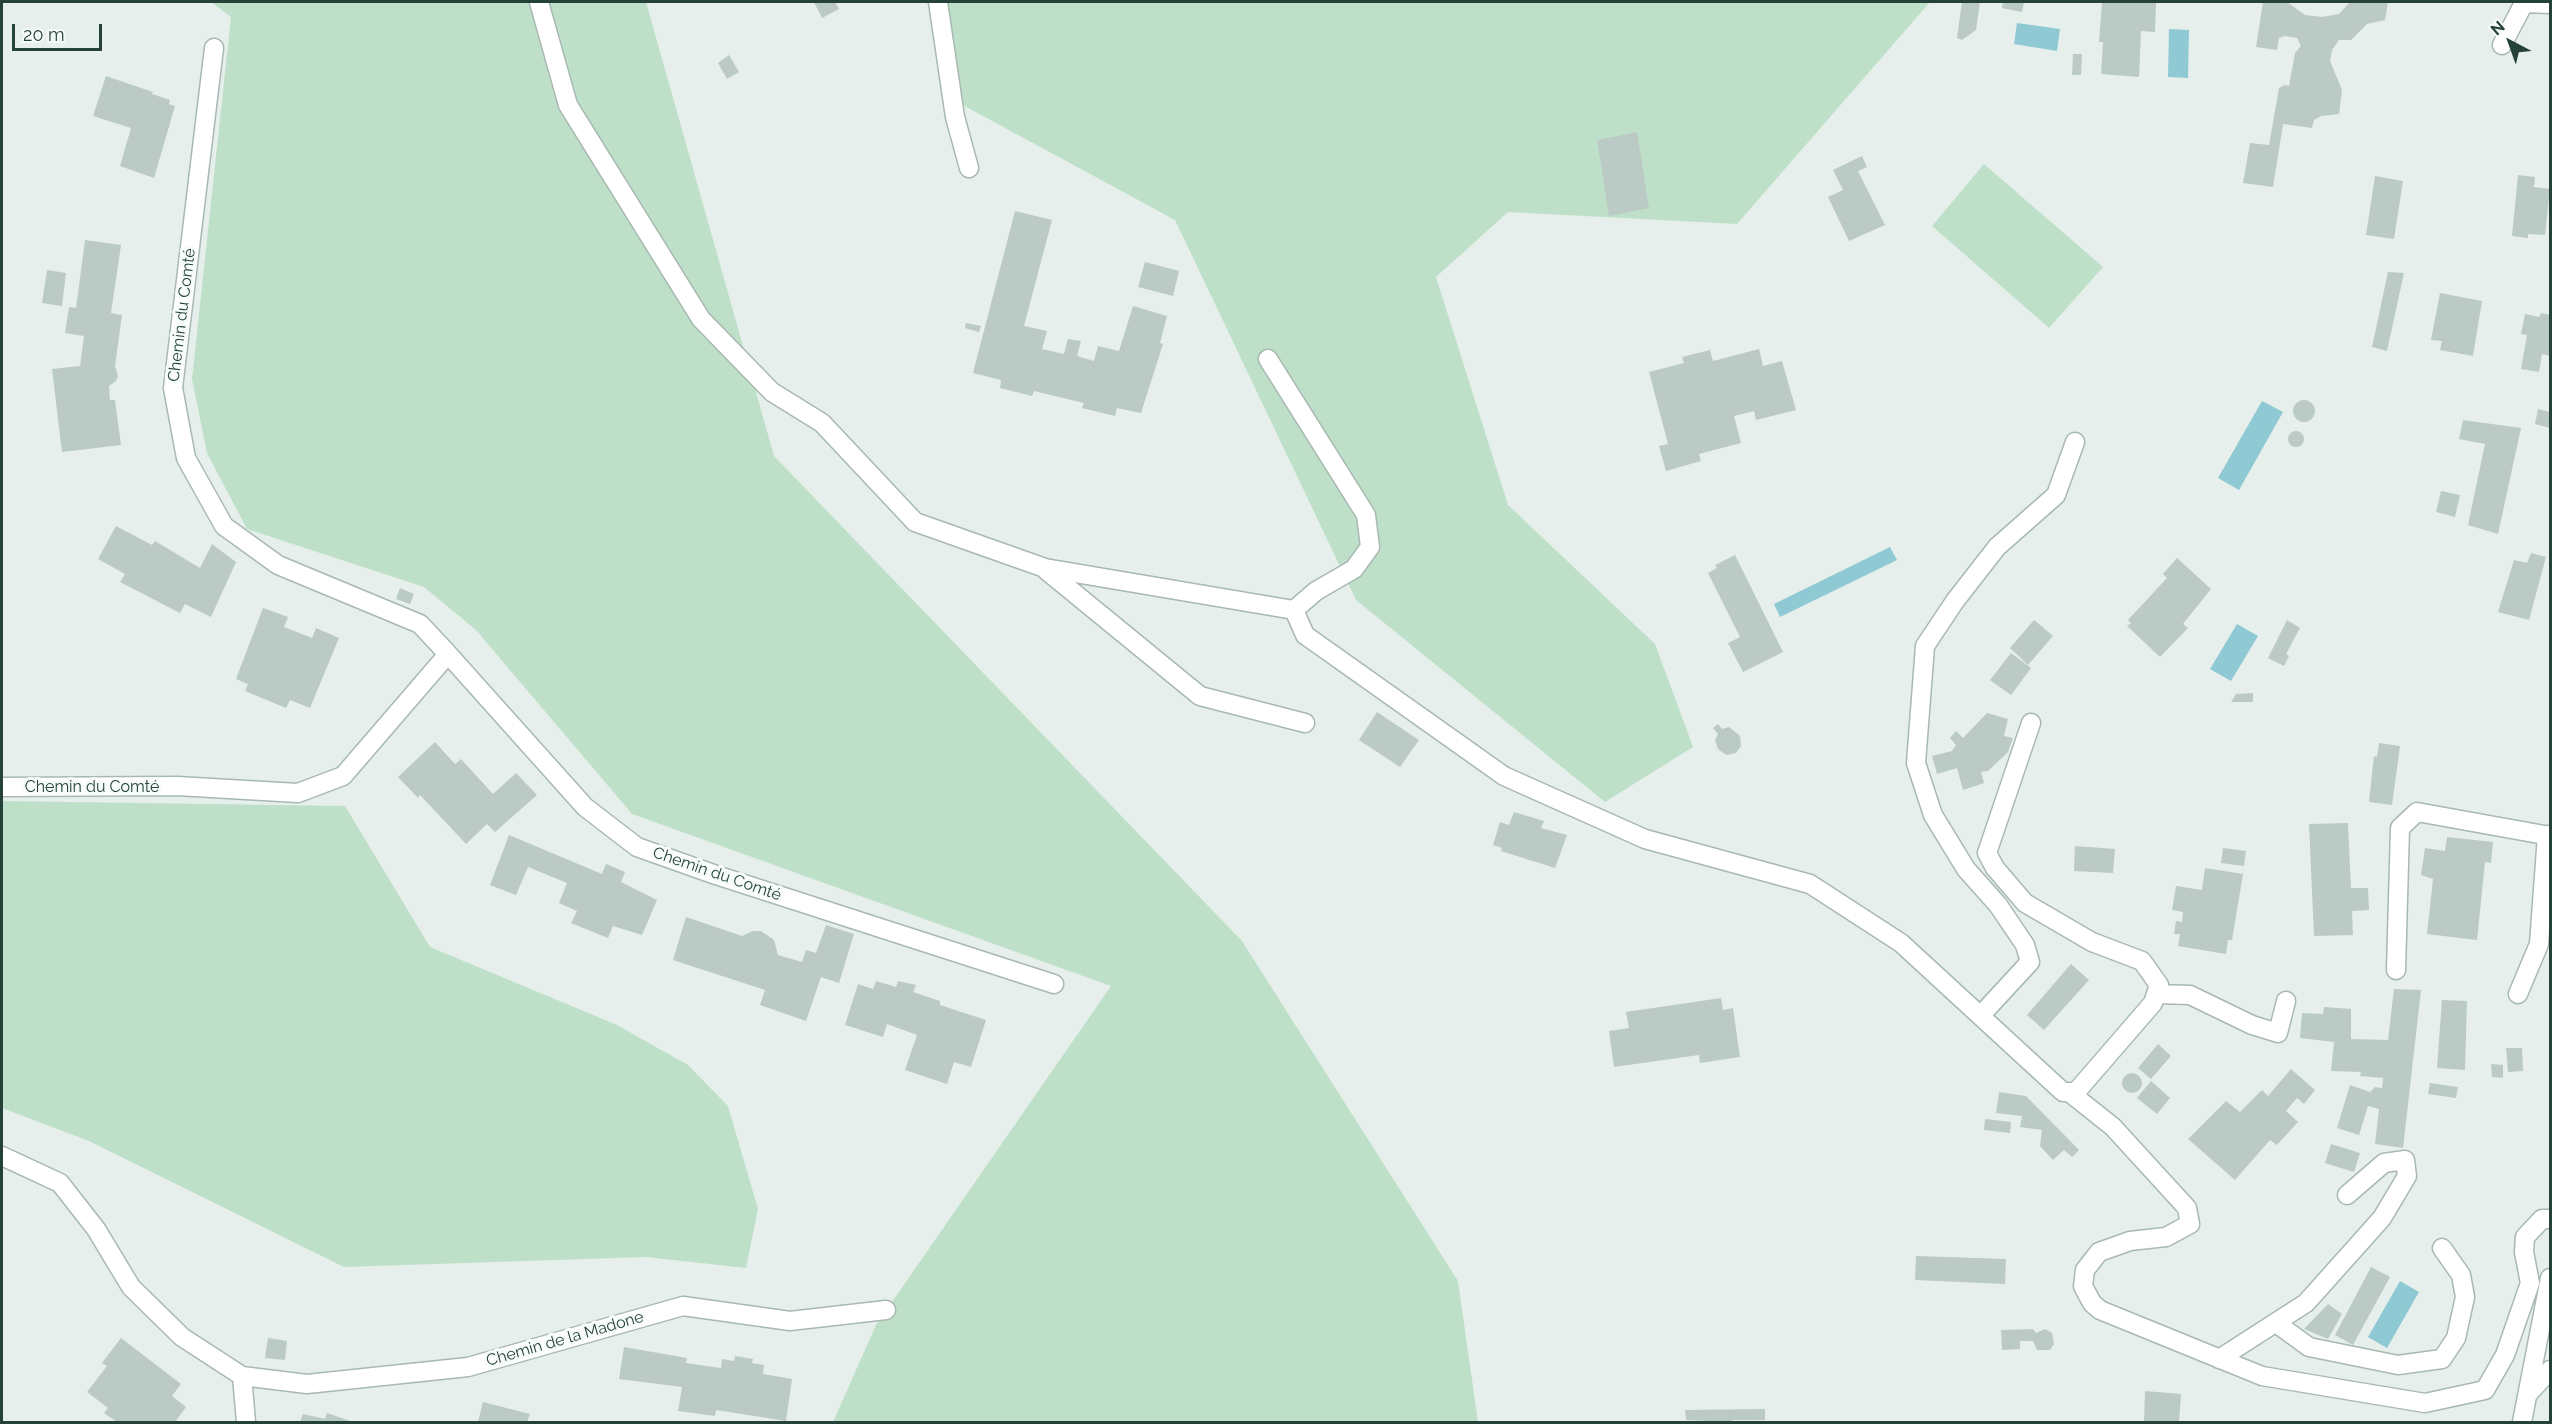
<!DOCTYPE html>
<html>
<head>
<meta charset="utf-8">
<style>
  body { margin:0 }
  #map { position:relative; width:2552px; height:1424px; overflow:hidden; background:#e6efeb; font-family:Raleway,sans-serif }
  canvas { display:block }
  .frame { position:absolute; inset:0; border:3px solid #24423a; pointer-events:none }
  .north { position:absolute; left:2480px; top:12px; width:60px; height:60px; -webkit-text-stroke:4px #f7fbf9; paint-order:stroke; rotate:319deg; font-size:16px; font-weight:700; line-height:24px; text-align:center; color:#24423a }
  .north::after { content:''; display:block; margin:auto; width:21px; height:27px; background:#24423a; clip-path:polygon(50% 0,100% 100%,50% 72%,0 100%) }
  .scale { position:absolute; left:12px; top:24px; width:90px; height:27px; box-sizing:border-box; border:3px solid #24423a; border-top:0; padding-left:8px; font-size:18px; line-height:21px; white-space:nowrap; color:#24423a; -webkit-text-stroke:4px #f7fbf9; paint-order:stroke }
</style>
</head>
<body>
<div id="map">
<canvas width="2552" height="1424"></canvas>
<div class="frame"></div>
<div class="north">N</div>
<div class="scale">20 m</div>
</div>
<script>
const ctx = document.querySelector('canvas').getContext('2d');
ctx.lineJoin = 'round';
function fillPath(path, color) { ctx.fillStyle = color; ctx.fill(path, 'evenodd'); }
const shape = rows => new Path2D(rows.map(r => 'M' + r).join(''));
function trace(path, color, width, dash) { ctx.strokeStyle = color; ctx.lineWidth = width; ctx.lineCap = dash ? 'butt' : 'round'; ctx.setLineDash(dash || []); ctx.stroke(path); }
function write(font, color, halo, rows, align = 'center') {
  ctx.font = font + ' Raleway,sans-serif'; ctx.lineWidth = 6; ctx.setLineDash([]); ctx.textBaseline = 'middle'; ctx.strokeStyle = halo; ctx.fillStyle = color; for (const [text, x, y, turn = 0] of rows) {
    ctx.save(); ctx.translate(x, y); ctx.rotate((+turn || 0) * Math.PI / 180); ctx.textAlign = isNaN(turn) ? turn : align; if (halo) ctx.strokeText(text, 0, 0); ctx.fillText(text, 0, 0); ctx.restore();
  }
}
const green = shape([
  [211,2,646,2,774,456,1242,941,1458,1281,1478,1422,833,1422,876,1325,1111,986,632,814,476,630,424,587,247,529,207,453,192,379,231,17],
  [930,2,1930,2,1737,224,1508,212,1436,277,1508,505,1655,644,1693,747,1605,802,1356,600,1175,220,948,97],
  [1984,164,2103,267,2049,328,1932,226],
  [2,801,345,806,430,947,617,1025,688,1065,728,1106,758,1209,746,1268,646,1257,344,1267,89,1141,2,1108]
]);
const water = shape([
  [2017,23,2060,29,2057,51,2014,44],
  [2169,29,2189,30,2188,78,2168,77],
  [2262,401,2283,412,2239,490,2218,478],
  [1890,547,1897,560,1780,617,1774,604],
  [2237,624,2258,636,2231,681,2210,669],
  [2400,1281,2419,1292,2387,1348,2368,1337]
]);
const building = shape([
  [814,2,835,2,839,9,822,18],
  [1962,2,1980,2,1976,30,1962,40,1957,38],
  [2003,2,2024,2,2022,12,2002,8],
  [2102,2,2156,3,2155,32,2141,31,2139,77,2101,74,2103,42,2099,42],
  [2263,2,2287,2,2305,15,2322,17,2339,14,2350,2,2388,2,2385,20,2367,24,2351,40,2339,40,2332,50,2330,61,2342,90,2339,114,2321,116,2314,120,2312,128,2283,124,2273,187,2243,183,2250,143,2269,145,2279,88,2285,85,2289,86,2295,53,2301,46,2297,38,2285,36,2279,38,2277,50,2256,47],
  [2073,54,2082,54,2081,75,2072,75],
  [729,55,739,72,727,79,718,63],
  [106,76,153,92,152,94,170,100,169,104,175,106,154,178,120,166,131,128,93,116],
  [1637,132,1649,208,1609,216,1597,140],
  [1862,156,1867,167,1858,171,1885,225,1849,241,1828,197,1843,190,1833,170],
  [2518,175,2535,177,2534,187,2550,189,2545,235,2528,234,2528,238,2512,236],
  [2375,176,2403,181,2394,239,2366,235],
  [1015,211,1052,220,1024,326,1047,331,1042,349,1064,354,1068,339,1081,341,1077,356,1094,361,1098,346,1119,351,1133,306,1167,316,1160,343,1163,344,1141,413,1117,408,1115,416,1082,408,1084,403,1034,391,1032,396,1000,388,1001,380,973,373],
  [85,240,121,245,111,313,122,315,115,366,118,376,116,381,109,386,110,400,115,400,121,445,62,452,52,369,80,366,84,336,65,333,69,307,76,308],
  [1145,262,1179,271,1173,296,1138,287],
  [47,270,66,273,62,306,42,303],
  [2388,272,2404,273,2387,351,2372,347],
  [2440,293,2482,301,2473,356,2440,350,2442,341,2431,340],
  [2541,313,2550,315,2550,356,2542,354,2539,372,2521,369,2527,335,2521,334,2525,314,2539,317],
  [966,323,981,326,979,332,965,328],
  [1759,349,1763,366,1782,361,1796,410,1756,420,1754,411,1734,416,1741,443,1699,454,1701,461,1666,471,1659,446,1668,444,1649,372,1684,363,1682,357,1710,350,1713,361],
  '2293 411a11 11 0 1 1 22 0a11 11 0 1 1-22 0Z',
  [2538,409,2550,412,2550,428,2535,424],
  [2463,420,2521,428,2498,534,2468,525,2485,444,2459,439],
  '2288 439a8 8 0 1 1 16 0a8 8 0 1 1-16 0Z',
  [2441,491,2460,495,2455,517,2436,512],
  [116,526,152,545,155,541,200,568,212,544,236,562,211,617,185,604,180,613,120,582,125,574,98,559],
  [2531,553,2546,557,2529,620,2498,612,2514,560,2527,563],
  [1735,555,1783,652,1743,672,1728,643,1740,637,1708,573,1717,568,1715,565],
  [2177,558,2211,589,2183,624,2188,628,2160,657,2127,626,2131,623,2128,620,2167,578,2163,574],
  [400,588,414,594,410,604,396,599],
  [263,608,288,617,284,627,312,638,316,628,339,638,310,708,290,700,286,708,245,691,248,684,236,679],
  [2034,620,2053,636,2028,665,2010,648],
  [2287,620,2300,628,2286,654,2289,656,2284,666,2268,658],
  [2011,653,2031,668,2011,695,1990,680],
  [2253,693,2253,702,2231,702,2236,694],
  [1377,712,1419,740,1400,767,1359,740],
  [1987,713,2008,719,2004,736,2013,738,2008,752,1988,771,1981,772,1984,783,1963,790,1957,768,1937,774,1932,756,1952,751,1956,745,1950,738,1956,731,1963,738],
  [1718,724,1722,729,1729,727,1740,736,1741,746,1736,753,1726,755,1718,749,1715,740,1718,734,1713,728],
  [435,742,455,764,461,759,493,794,516,773,537,795,495,832,487,824,466,844,420,795,418,798,398,777],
  [2379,743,2400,746,2392,805,2369,802,2374,756,2377,757],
  [1514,812,1544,821,1541,828,1567,835,1555,868,1501,851,1502,848,1493,845,1500,822,1509,825],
  [2348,823,2351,888,2368,888,2369,910,2352,911,2353,935,2314,936,2309,824],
  [509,835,602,874,606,864,625,872,621,882,657,900,642,935,613,926,608,938,571,923,577,911,559,903,567,883,528,867,516,895,490,885],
  [2447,837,2493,842,2491,863,2485,862,2477,940,2427,934,2433,879,2421,875,2425,848,2445,851],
  [2075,846,2115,849,2113,873,2074,871],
  [2223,848,2246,851,2244,866,2221,863],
  [2205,868,2243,874,2232,940,2228,940,2226,954,2178,946,2180,934,2174,934,2176,921,2182,922,2183,912,2172,910,2176,886,2202,890],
  [686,917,742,936,753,931,761,931,774,940,778,955,802,962,806,950,816,953,826,925,854,934,839,983,821,977,806,1021,760,1005,765,990,673,960],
  [2071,964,2089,980,2044,1030,2027,1015],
  [876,981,896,987,898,981,916,985,913,992,940,1001,940,1005,986,1020,971,1067,954,1062,947,1084,905,1070,917,1035,887,1024,883,1037,845,1025,858,984,873,989],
  [2394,989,2421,990,2403,1148,2375,1144,2379,1109,2368,1106,2359,1135,2337,1128,2350,1085,2370,1092,2375,1087,2382,1088,2383,1078,2360,1076,2361,1072,2331,1071,2334,1042,2300,1038,2302,1013,2323,1014,2324,1007,2351,1009,2351,1039,2388,1040],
  [1721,998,1723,1010,1733,1008,1740,1057,1700,1063,1699,1055,1614,1067,1609,1031,1629,1028,1626,1012],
  [2442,1000,2467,1001,2465,1070,2437,1068],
  [2158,1044,2171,1056,2151,1079,2138,1068],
  [2506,1048,2522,1048,2523,1071,2508,1072],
  [2491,1064,2503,1065,2503,1078,2492,1077],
  [2291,1069,2315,1090,2304,1104,2297,1098,2286,1111,2298,1122,2277,1145,2270,1140,2235,1180,2188,1139,2226,1101,2240,1112,2262,1090,2268,1096],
  '2122 1083a10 10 0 1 1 20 0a10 10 0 1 1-20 0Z',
  [2151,1081,2170,1098,2157,1114,2137,1098],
  [2430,1083,2458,1087,2456,1098,2428,1094],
  [1999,1092,2026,1096,2079,1150,2072,1157,2064,1150,2053,1160,2040,1146,2042,1130,2020,1127,2022,1116,1996,1113],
  [1985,1119,2011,1122,2010,1133,1984,1130],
  [2331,1144,2360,1153,2354,1172,2325,1163],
  [1916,1256,2006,1259,2005,1284,1915,1280],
  [2371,1267,2390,1277,2353,1345,2335,1335],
  [2328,1304,2342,1314,2328,1339,2304,1329],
  [2033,1329,2036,1333,2045,1329,2052,1333,2054,1344,2050,1350,2037,1350,2033,1341,2020,1341,2020,1349,2002,1350,2001,1330],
  [121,1338,181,1384,172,1396,186,1407,175,1422,117,1422,104,1413,108,1408,87,1392,107,1366,102,1363],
  [268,1338,287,1341,285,1360,265,1358],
  [624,1347,687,1358,686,1363,721,1368,722,1359,734,1361,735,1356,753,1359,752,1363,764,1365,763,1374,792,1379,786,1421,716,1410,715,1416,678,1411,682,1387,619,1379],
  [2145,1391,2181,1394,2179,1422,2144,1422],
  [483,1402,530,1414,527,1422,478,1422],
  [1765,1409,1765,1420,1732,1420,1732,1422,1686,1420,1685,1410],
  [327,1413,353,1422,300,1422,303,1414,325,1419]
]);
const minor = shape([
  [539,2,568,105,701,319,772,392,822,423,915,522,1045,568,1294,610],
  [938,2,955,117,969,168],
  [2502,45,2524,3,2550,4],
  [1268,359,1366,515,1370,547,1354,569,1316,591,1294,610,1305,635,1504,776,1645,839,1810,884,1901,943,2063,1092,2076,1092,2153,1003,2159,985,2142,961,2092,942,2025,903,1995,868,1987,853,2031,723],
  [1046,570,1200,696,1305,723],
  [448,654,585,807,637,847,716,875,1054,984],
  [2,787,177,786,298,793,343,776,448,654,420,624,278,565,224,526,186,458,173,388,214,48],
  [2396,970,2400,828,2417,812,2550,836],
  [2156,994,2190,995,2252,1025,2278,1033,2286,1001],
  [2518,994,2539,944,2547,835],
  [1981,1015,2030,962,2025,945,1998,905,1966,869,1933,815,1916,763,1925,646,1955,601,1997,547,2056,495,2075,442],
  [2069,1092,2113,1127,2187,1208,2190,1224,2166,1237,2130,1241,2099,1252,2085,1270,2083,1286,2092,1303,2100,1310,2262,1376,2425,1403,2485,1390,2505,1355,2530,1283,2524,1252,2525,1237,2542,1219,2550,1219],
  [2,1156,60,1183,96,1229,131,1287,182,1337,242,1376,307,1384,468,1367,683,1306,790,1321,886,1310],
  [2276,1323,2309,1347,2398,1365,2442,1359,2456,1338,2465,1297,2461,1275,2442,1248],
  [2219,1359,2306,1303,2382,1218,2407,1176,2405,1160,2384,1163,2347,1195],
  [242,1376,246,1422],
  [2528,1394,2550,1370],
  [2522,1422,2550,1278]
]);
const streetNames = [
  ["Chemin du Comté",182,315,-83],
  ["Chemin du Comté",92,787],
  ["Chemin du Comté",717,874,19],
  ["Chemin de la Madone",565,1339,-16]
];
fillPath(green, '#bfe0c8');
fillPath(water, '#8ec9d4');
fillPath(building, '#bbcac4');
trace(minor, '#a8b8b2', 21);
trace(minor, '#fff', 18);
write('16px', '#24423a', '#f7fbf9', streetNames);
</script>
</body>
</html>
